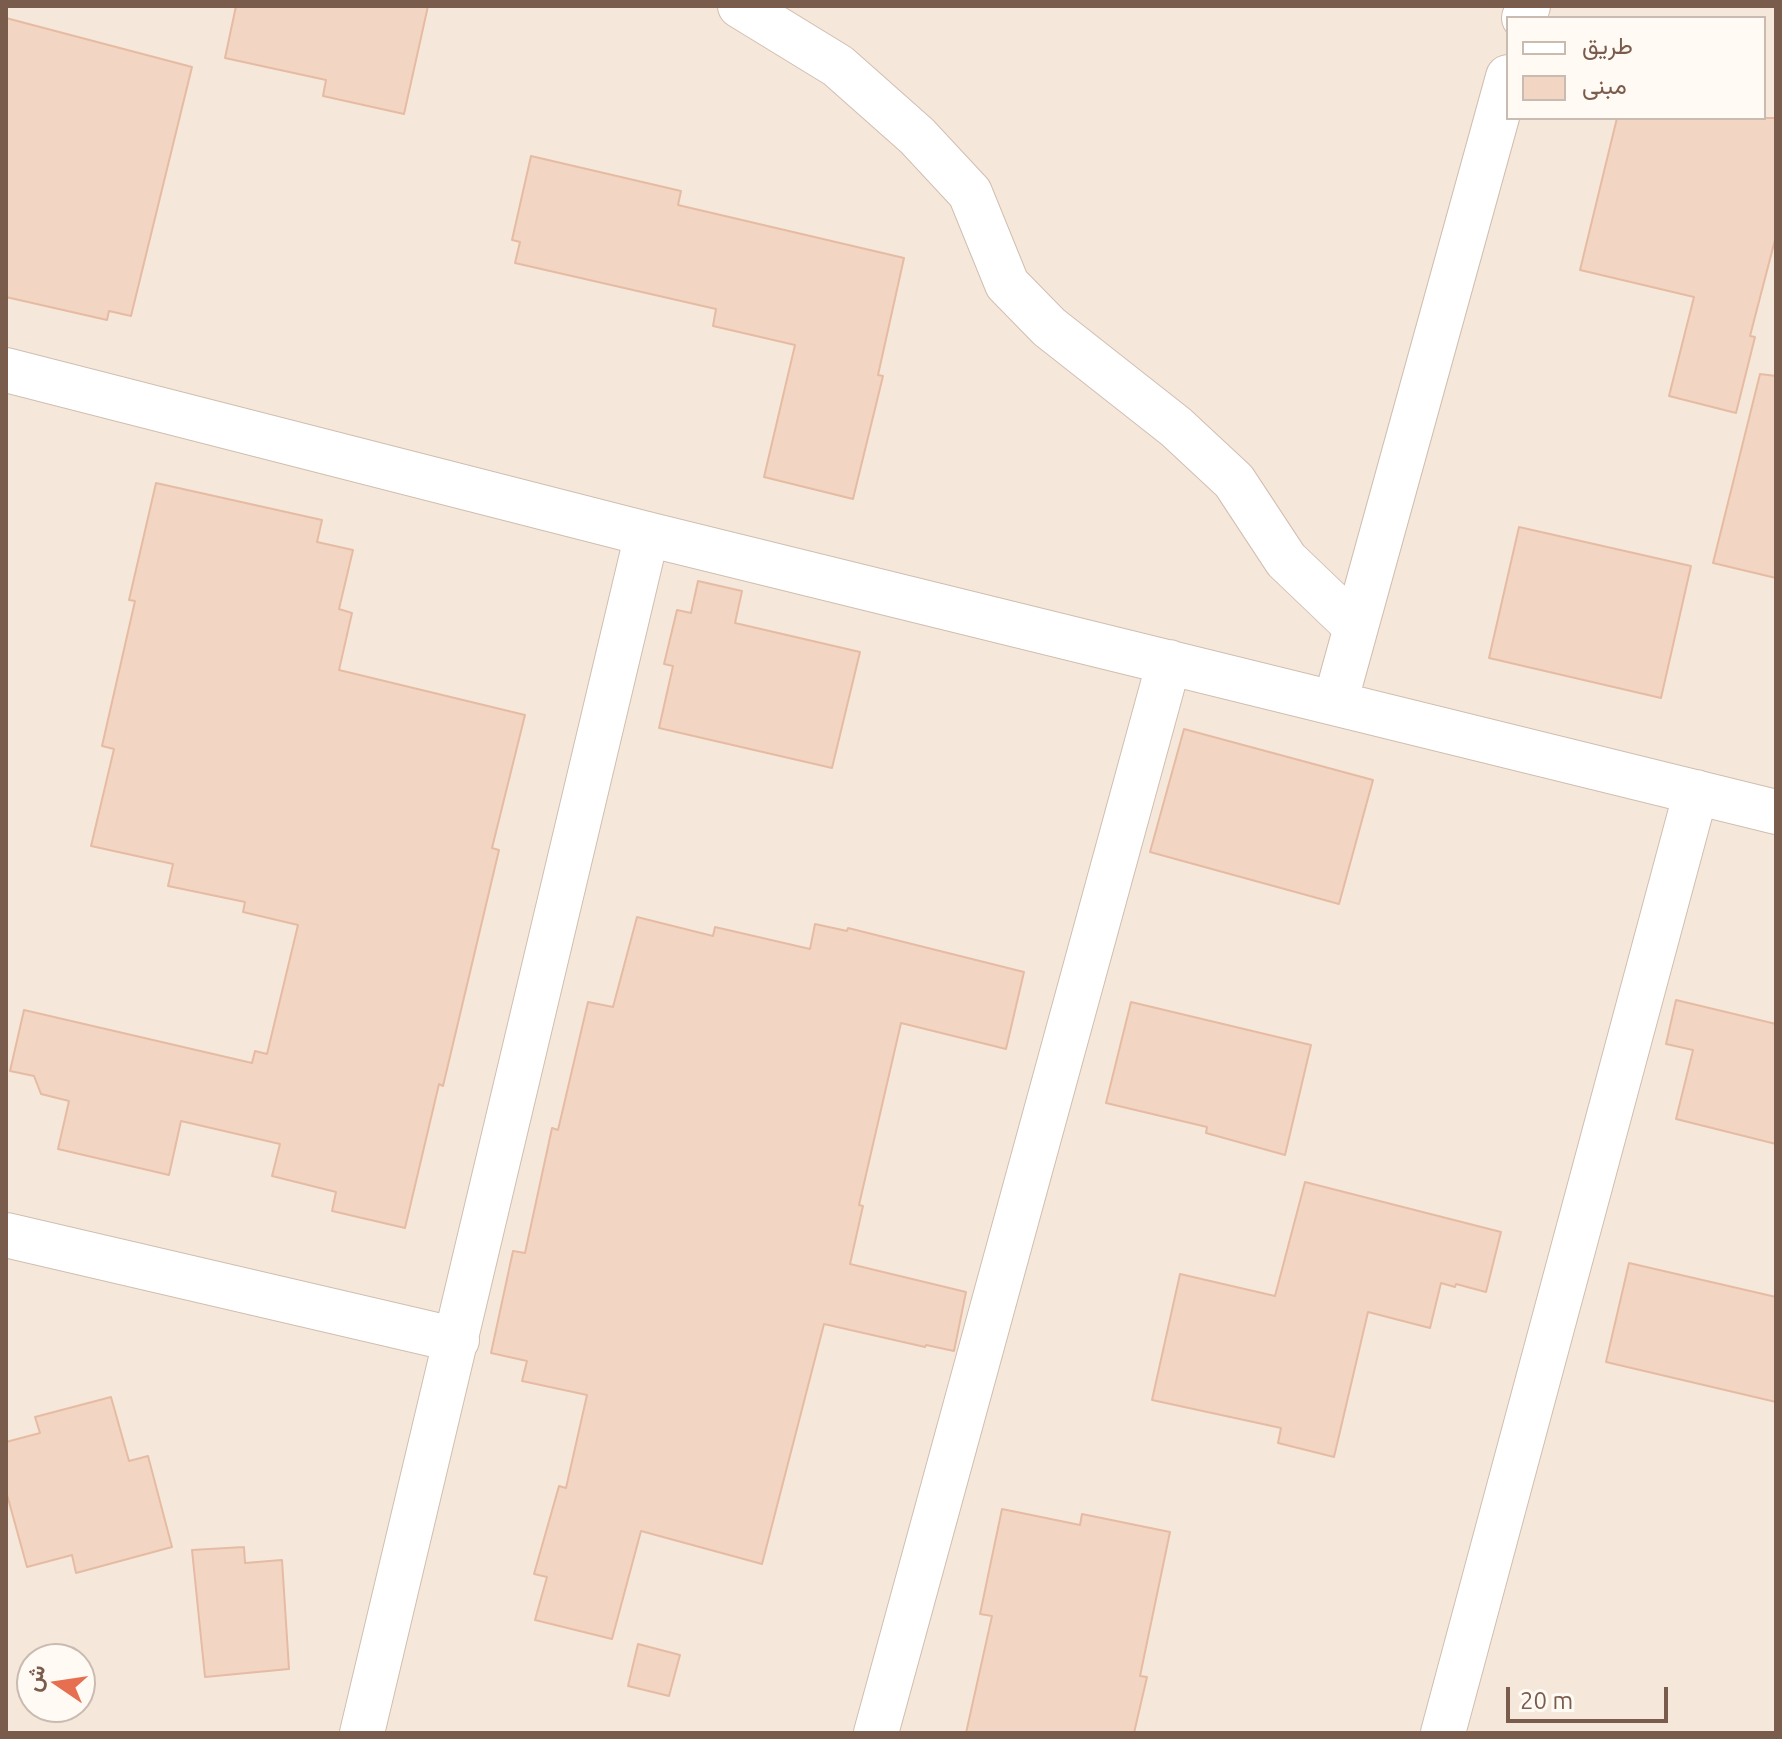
<!DOCTYPE html>
<html>
<head>
<meta charset="utf-8">
<style>
  body { margin:0 }
  #map { position:relative; width:1782px; height:1739px; overflow:hidden; background:#fdf6ec; font-family:Ubuntu,Vazirmatn,sans-serif }
  canvas { display:block }
  .frame { position:absolute; inset:0; border:8px solid #7a5c4d; pointer-events:none }
  .legend { position:absolute; left:1506px; top:16px; width:260px; height:104px; box-sizing:border-box; background:#fffaf3; border:2px solid #cabbb1; margin:0; padding:10px 14px; list-style:none; font-size:24px; color:#7a5c4d }
  .legend li { display:flex; align-items:center; gap:16px; height:40px }
  .legend b { width:40px; border:2px solid #cabbb1 }
  .north { position:absolute; left:16px; top:1643px; width:80px; height:80px; box-sizing:border-box; background:#fffaf3; border:2px solid #cabbb1; border-radius:50%; rotate:283deg; font-size:22px; font-weight:700; line-height:32px; text-align:center; color:#7a5c4d }
  .north::after { content:''; display:block; margin:auto; width:28px; height:36px; background:#e76f51; clip-path:polygon(50% 0,100% 100%,50% 72%,0 100%) }
  .scale { position:absolute; left:1506px; top:1687px; width:162px; height:36px; box-sizing:border-box; border:4px solid #7a5c4d; border-top:0; padding-left:10px; font-size:24px; line-height:28px; white-space:nowrap; color:#7a5c4d; -webkit-text-stroke:6px #fffaf3; paint-order:stroke }
</style>
</head>
<body>
<div id="map">
<canvas width="1782" height="1739"></canvas>
<div class="frame"></div>
<ul class="legend">
<li><b style="height:10px;background:#fff"></b>طريق</li>
<li><b style="height:22px;background:#f3d5c3"></b>مبنى</li>
</ul>
<div class="north">ش</div>
<div class="scale">20 m</div>
</div>
<script>
const ctx = document.querySelector('canvas').getContext('2d');
ctx.lineJoin = 'round';
function fillPath(path, color) { ctx.fillStyle = color; ctx.fill(path, 'evenodd'); }
const shape = rows => new Path2D(rows.map(r => 'M' + r).join(''));
function trace(path, color, width, dash) { ctx.strokeStyle = color; ctx.lineWidth = width; ctx.lineCap = dash ? 'butt' : 'round'; ctx.setLineDash(dash || []); ctx.stroke(path); }
const residential = shape([
  [6,6,1776,6,1776,1733,6,1733],
  [1508,18,1764,18,1764,118,1508,118],
  [32,1659,80,1659,80,1707,32,1707]
]);
const building = shape([
  [236,6,428,6,404,114,323,96,326,80,225,58,236,6],
  [6,18,192,67,131,316,109,311,107,320,6,297,6,18],
  [1617,118,1776,118,1776,236,1750,336,1755,337,1736,413,1669,396,1694,297,1580,270,1617,118],
  [531,156,681,191,678,205,904,258,878,375,883,376,853,499,764,477,795,345,713,326,716,309,515,263,520,242,512,240,531,156],
  [1760,374,1776,376,1776,578,1713,563,1760,374],
  [156,483,322,520,317,542,353,550,339,609,352,613,339,670,525,715,492,848,499,850,443,1086,439,1084,405,1228,332,1211,336,1192,272,1176,280,1144,181,1121,169,1175,58,1149,69,1101,41,1094,34,1076,10,1071,24,1010,252,1063,255,1051,267,1054,298,925,243,912,245,902,168,886,173,864,91,846,114,749,102,746,135,601,129,600,156,483],
  [1519,527,1691,566,1661,698,1489,658,1519,527],
  [698,581,742,591,735,623,860,652,832,768,659,728,673,666,664,664,677,610,691,613,698,581],
  [1184,729,1373,780,1339,904,1150,852,1184,729],
  [637,917,713,936,715,927,810,949,815,924,847,931,848,928,1024,972,1006,1049,901,1023,859,1205,863,1206,850,1264,966,1292,954,1351,926,1345,925,1347,824,1324,762,1564,641,1531,612,1639,535,1620,547,1577,534,1574,559,1486,566,1488,587,1395,522,1381,527,1361,491,1353,513,1251,525,1253,552,1128,558,1130,588,1002,613,1007,637,917],
  [1676,1000,1776,1024,1776,1144,1676,1119,1693,1050,1666,1044,1676,1000],
  [1131,1002,1311,1045,1285,1155,1206,1133,1207,1127,1106,1103,1131,1002],
  [1305,1182,1501,1232,1486,1292,1456,1284,1455,1287,1441,1283,1430,1328,1368,1312,1334,1457,1278,1443,1281,1428,1152,1400,1180,1274,1275,1296,1305,1182],
  [1629,1263,1776,1297,1776,1402,1606,1362,1629,1263],
  [111,1397,129,1461,148,1456,172,1547,76,1573,72,1555,27,1567,6,1491,6,1442,40,1433,35,1417,111,1397],
  [1002,1509,1080,1525,1082,1514,1170,1532,1140,1676,1147,1677,1134,1733,966,1733,992,1616,980,1614,1002,1509],
  [244,1547,245,1563,282,1560,289,1669,205,1677,192,1550,244,1547],
  [638,1644,680,1655,669,1696,628,1686,638,1644]
]);
const street = shape([
  [740,6,838,66,917,136,970,193,1007,284,1049,327,1176,427,1234,481,1286,560,1355,626],
  [1524,18,1528,6],
  [6,370,647,534,1776,812],
  [1335,703,1508,77],
  [6,1235,457,1340],
  [362,1733,647,534],
  [876,1733,1169,662],
  [1443,1733,1696,792]
]);
fillPath(residential, '#f5e8da');
fillPath(building, '#f3d5c3');
trace(building, '#e6bba3', 2);
trace(street, '#d1beb0', 46);
trace(street, '#fff', 44);
</script>
</body>
</html>
